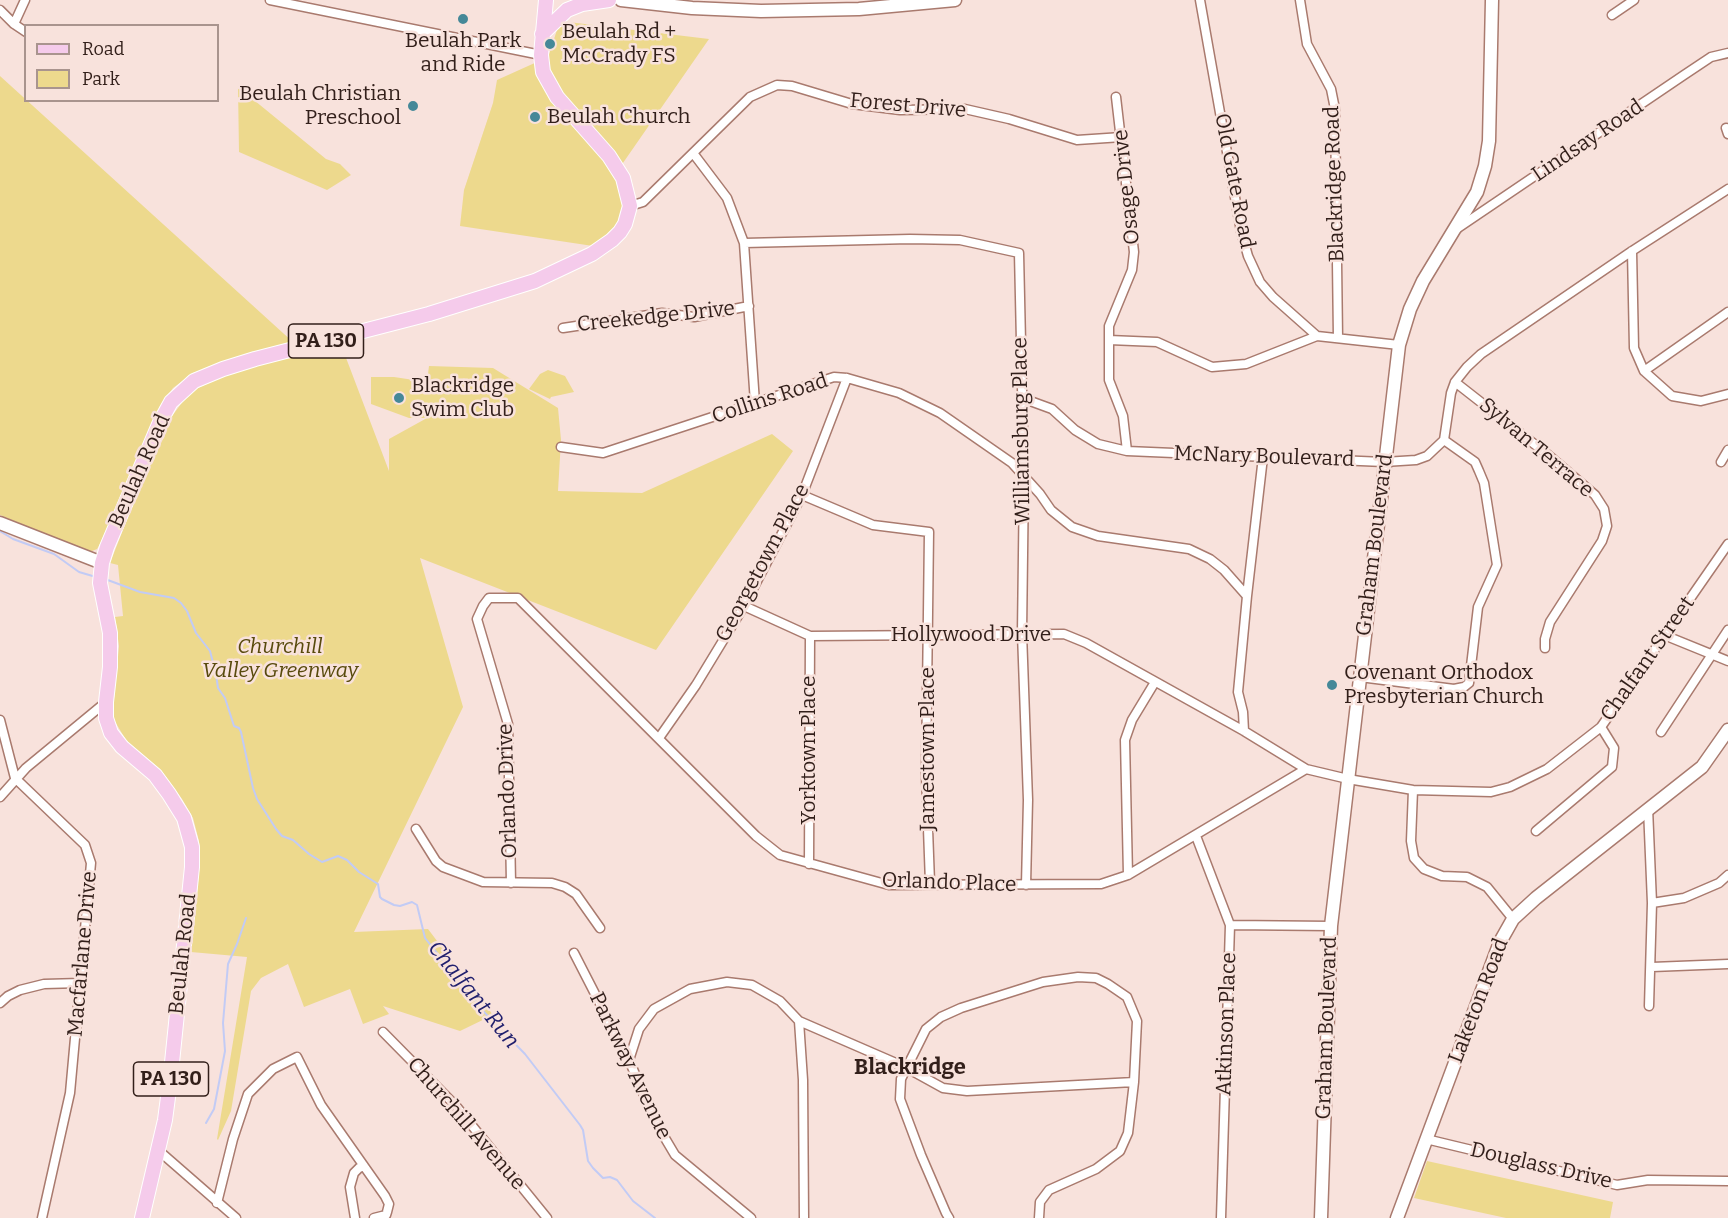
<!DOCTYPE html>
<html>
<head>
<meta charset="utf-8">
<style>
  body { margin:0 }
  #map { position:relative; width:1728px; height:1218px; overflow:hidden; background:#f8e2dc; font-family:Bitter,serif }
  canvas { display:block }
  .legend { position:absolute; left:24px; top:24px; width:195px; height:78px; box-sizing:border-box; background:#f8e2dc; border:2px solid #a9948e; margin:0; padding:8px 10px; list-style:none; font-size:18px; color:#321f1a }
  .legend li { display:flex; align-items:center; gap:12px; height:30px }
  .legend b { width:30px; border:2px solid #a9948e }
</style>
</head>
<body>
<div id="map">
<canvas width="1728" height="1218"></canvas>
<ul class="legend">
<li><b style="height:8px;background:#f5cbeb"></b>Road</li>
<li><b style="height:16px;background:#edd98d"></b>Park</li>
</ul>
</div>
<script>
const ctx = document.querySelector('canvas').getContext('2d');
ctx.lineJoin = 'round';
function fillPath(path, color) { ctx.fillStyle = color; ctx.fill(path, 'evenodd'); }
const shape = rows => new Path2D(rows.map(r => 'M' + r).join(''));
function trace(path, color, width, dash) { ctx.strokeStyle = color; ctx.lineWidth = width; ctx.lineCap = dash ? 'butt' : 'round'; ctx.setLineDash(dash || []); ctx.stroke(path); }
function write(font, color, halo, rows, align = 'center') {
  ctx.font = font + ' Bitter,serif'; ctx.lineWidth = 5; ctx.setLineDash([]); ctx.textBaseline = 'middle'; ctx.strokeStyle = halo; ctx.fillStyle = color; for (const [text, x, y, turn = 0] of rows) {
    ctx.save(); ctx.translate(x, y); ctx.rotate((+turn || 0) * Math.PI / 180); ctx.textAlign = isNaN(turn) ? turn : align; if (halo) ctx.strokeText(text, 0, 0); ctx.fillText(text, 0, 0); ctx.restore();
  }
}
const green = shape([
  [560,21,709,39,616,173,624,195,623,216,610,234,593,246,460,226,464,190,493,103,497,80,548,57],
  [0,76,294,343,241,356,193,373,173,388,160,406,100,544,97,549,92,551,85,551,0,515],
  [238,87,326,159,340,164,351,175,327,190,239,152],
  [340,342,389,471,389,439,427,418,409,418,371,404,371,377,394,377,427,382,429,366,493,368,558,408,561,440,558,491,642,493,772,434,793,451,656,650,420,558,463,707,354,932,428,929,493,1015,460,1031,383,1006,389,1014,363,1024,350,989,304,1007,288,964,261,978,251,991,231,1111,218,1140,217,1139,247,957,191,952,200,863,199,841,193,818,182,799,161,770,126,740,114,720,113,710,119,646,115,617,123,616,118,565,110,563,141,484,165,435,169,420,184,400,196,389,234,371],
  [548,370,565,376,574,392,551,397,550,399,529,389,540,374],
  [1427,1161,1613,1202,1610,1218,1506,1218,1414,1198]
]);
const stream = shape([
  [0,531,13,539,54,554,79,572,96,577],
  [105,579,140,592,174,598,181,603,187,611,196,633,210,651,216,674,218,688,225,698,234,726,239,728,241,732,253,788,257,799,276,829,282,836,293,840,309,854,322,862,338,856,347,860,359,872,378,884,380,897,382,899,394,905,400,906,412,902,417,905,425,938,485,1013,525,1054,580,1125,583,1130,588,1161,593,1168,603,1178,610,1177,617,1180,633,1201,655,1218],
  [206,1123,214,1109,225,1051,223,1023,228,964,237,944,246,918]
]);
const street = shape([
  [270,0,541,55],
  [1200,0,1241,231,1248,256,1260,282,1273,297,1317,336],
  [1300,0,1307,44,1331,89,1335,109,1338,338],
  [0,10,14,24,26,32],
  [1612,15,1634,0],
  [14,24,25,0],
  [1116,97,1134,252,1132,270,1109,326,1109,380,1123,416,1127,451],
  [1726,128,1728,134],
  [693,153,727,198,744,243,755,403],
  [630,206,643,202,750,97,777,85,792,86,852,104,900,110,965,109,1009,119,1077,140,1122,137],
  [1455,230,1684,75,1711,57,1728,53],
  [744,243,910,239,960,240,1019,253,1024,476,1022,633,1028,800,1026,885],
  [1632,251,1634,348,1644,371,1672,396,1701,401,1728,394],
  [563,328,662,313,694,317,749,306],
  [1109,340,1157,342,1212,367,1246,364,1317,336,1399,345],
  [1644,371,1728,312],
  [1455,382,1547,454,1595,495,1604,509,1607,526,1602,541,1550,622,1545,639,1545,648],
  [1022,398,1052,409,1075,430,1098,444,1127,451,1384,462,1416,460,1427,456,1444,440,1451,393,1455,382,1467,367,1481,354,1632,251,1728,189],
  [561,447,603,453,834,377,847,378,899,393,940,413,1012,463,1040,494,1051,510,1072,527,1098,536,1189,549,1210,559,1224,570,1247,596,1238,692,1243,712,1244,731],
  [1721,462,1728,450],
  [802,495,873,525,929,532,926,774,930,883],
  [1247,596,1263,457],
  [744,606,810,636,1064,634,1086,643,1244,731,1306,769,1348,779,1413,790,1491,792,1510,787,1547,769,1601,727,1728,544],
  [1664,635,1728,661],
  [1360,677,1454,689,1464,687,1469,683,1478,607,1497,565,1484,483,1479,471,1475,462,1444,440],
  [0,720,15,778,85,845,91,863,70,1093,42,1218],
  [1661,732,1728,630],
  [659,738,696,685,744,606,802,495,847,378],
  [1413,790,1411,841,1414,858,1424,869,1442,876,1467,877,1487,887,1513,919],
  [0,797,26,768,106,702],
  [1648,808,1652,903,1649,1006],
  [416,829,436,861,443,867,483,882,552,883,565,887,576,894,600,928],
  [1536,831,1612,767,1614,748,1601,727],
  [1196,836,1230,925,1221,1218],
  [809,864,810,636],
  [1128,875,1125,740,1132,720,1155,682],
  [511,883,508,724,477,619,483,606,489,598,518,598,756,836,780,855,889,885,1101,884,1128,875,1306,769],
  [1652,903,1684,898,1719,883,1728,875],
  [1230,925,1331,926],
  [574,953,629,1060,656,1123,675,1155,751,1218],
  [1652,967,1728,964],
  [0,1003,8,996,20,990,44,984,81,983],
  [799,1021,803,1080,804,1218],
  [383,1032,456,1106,547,1218],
  [629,1060,639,1029,654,1009,690,989,727,982,752,985,780,1001,799,1021,905,1067,943,1088,967,1091,1134,1082],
  [1426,1139,1617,1185,1648,1180,1728,1181],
  [158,1150,236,1218],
  [217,1203,233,1139,248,1094,273,1069,297,1057,321,1105,385,1196,389,1204,387,1212,386,1215,374,1218],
  [355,1218,350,1187,354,1173,359,1168,364,1166],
  [949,1218,946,1213,921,1155,900,1099,901,1079,926,1029,941,1017,961,1008,1043,982,1078,977,1096,978,1108,984,1127,997,1137,1021,1134,1082,1128,1133,1120,1151,1096,1169,1049,1190,1040,1202,1039,1218]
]);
const secondary = shape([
  [621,0,692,8,761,11,859,9,955,0],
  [0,523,102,563],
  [1321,1218,1331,926,1399,345,1410,309,1423,281,1477,192,1485,166,1489,141,1492,0],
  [1397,1218,1500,942,1513,919,1536,898,1702,767,1728,730]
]);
const primary = shape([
  [542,34,567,10,582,4,609,0],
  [142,1218,165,1120,170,1082,192,867,192,847,184,818,169,794,155,775,122,747,111,733,106,718,106,702,110,667,110,633,100,583,102,563,107,547,160,422,171,402,194,381,223,369,255,359,429,314,535,281,592,254,612,240,620,232,625,224,630,206,623,178,609,156,557,97,543,72,541,55,546,0]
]);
const markers = [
  [463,19,6,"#458898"],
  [550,44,6,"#458898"],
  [413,106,6,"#458898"],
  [535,117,6,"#458898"],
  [399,398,6,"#458898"],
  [1332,685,6,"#458898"]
];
const shields = [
  [326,341,75],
  [171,1079,75]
];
const shieldNames = [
  ["PA 130",326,341],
  ["PA 130",171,1079]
];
const poiNames = [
  ["Beulah Rd +",562,32],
  ["McCrady FS",562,56],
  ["Beulah Park",463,41,"center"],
  ["and Ride",463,65,"center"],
  ["Beulah Christian",401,94,"right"],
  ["Preschool",401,118,"right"],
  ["Beulah Church",547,117],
  ["Blackridge",411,386],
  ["Swim Club",411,410],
  ["Covenant Orthodox",1344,673],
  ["Presbyterian Church",1344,697]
];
const streetNames = [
  ["Forest Drive",908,106,5],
  ["Lindsay Road",1588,141,-34],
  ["Old Gate Road",1234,181,79],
  ["Blackridge Road",1335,184,-92],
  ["Osage Drive",1127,187,-96],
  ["Creekedge Drive",656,317,-6],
  ["Collins Road",770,399,-18],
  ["Williamsburg Place",1022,431,-91],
  ["Sylvan Terrace",1536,448,40],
  ["McNary Boulevard",1264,457,2],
  ["Beulah Road",140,471,-66],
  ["Graham Boulevard",1375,545,-83],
  ["Georgetown Place",763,563,-62],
  ["Hollywood Drive",971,635],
  ["Chalfant Street",1648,659,-55],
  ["Jamestown Place",928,749,-90],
  ["Yorktown Place",809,750,-90],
  ["Orlando Drive",508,791,-92],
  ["Orlando Place",949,883,2],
  ["Macfarlane Drive",83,954,-85],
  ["Beulah Road",183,954,-84],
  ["Laketon Road",1479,1001,-69],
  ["Atkinson Place",1227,1024,-88],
  ["Graham Boulevard",1327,1028,-88],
  ["Parkway Avenue",630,1066,64],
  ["Churchill Avenue",466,1124,49],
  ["Douglass Drive",1541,1166,13]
];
const parkNames = [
  ["Churchill",280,647],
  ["Valley Greenway",280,671]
];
const waterNames = [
  ["Chalfant Run",473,995,51]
];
const neighbourhoodNames = [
  ["Blackridge",910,1068]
];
fillPath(green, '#edd98d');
trace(stream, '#c2cbf5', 2);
trace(street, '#a97a6e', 11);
trace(secondary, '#a97a6e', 15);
trace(primary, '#fff', 16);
trace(street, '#fff', 8);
trace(secondary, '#fff', 12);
trace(primary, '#f5cbeb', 14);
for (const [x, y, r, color] of markers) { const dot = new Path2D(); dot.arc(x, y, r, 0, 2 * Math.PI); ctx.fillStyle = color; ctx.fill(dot); trace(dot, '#f8e2dc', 2); }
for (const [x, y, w] of shields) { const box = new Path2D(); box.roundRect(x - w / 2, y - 17, w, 34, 4.5); ctx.fillStyle = '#f8e2dc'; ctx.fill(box); trace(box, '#321f1a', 1.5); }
write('bold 20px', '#321f1a', null, shieldNames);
write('21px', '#321f1a', '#f8e2dc', poiNames, 'left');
write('21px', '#321f1a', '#f8e2dc', streetNames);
write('italic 21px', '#584a0c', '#f8e2dc', parkNames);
write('italic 22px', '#21206e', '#f8e2dc', waterNames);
write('bold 22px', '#321f1a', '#f8e2dc', neighbourhoodNames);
</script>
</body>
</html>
